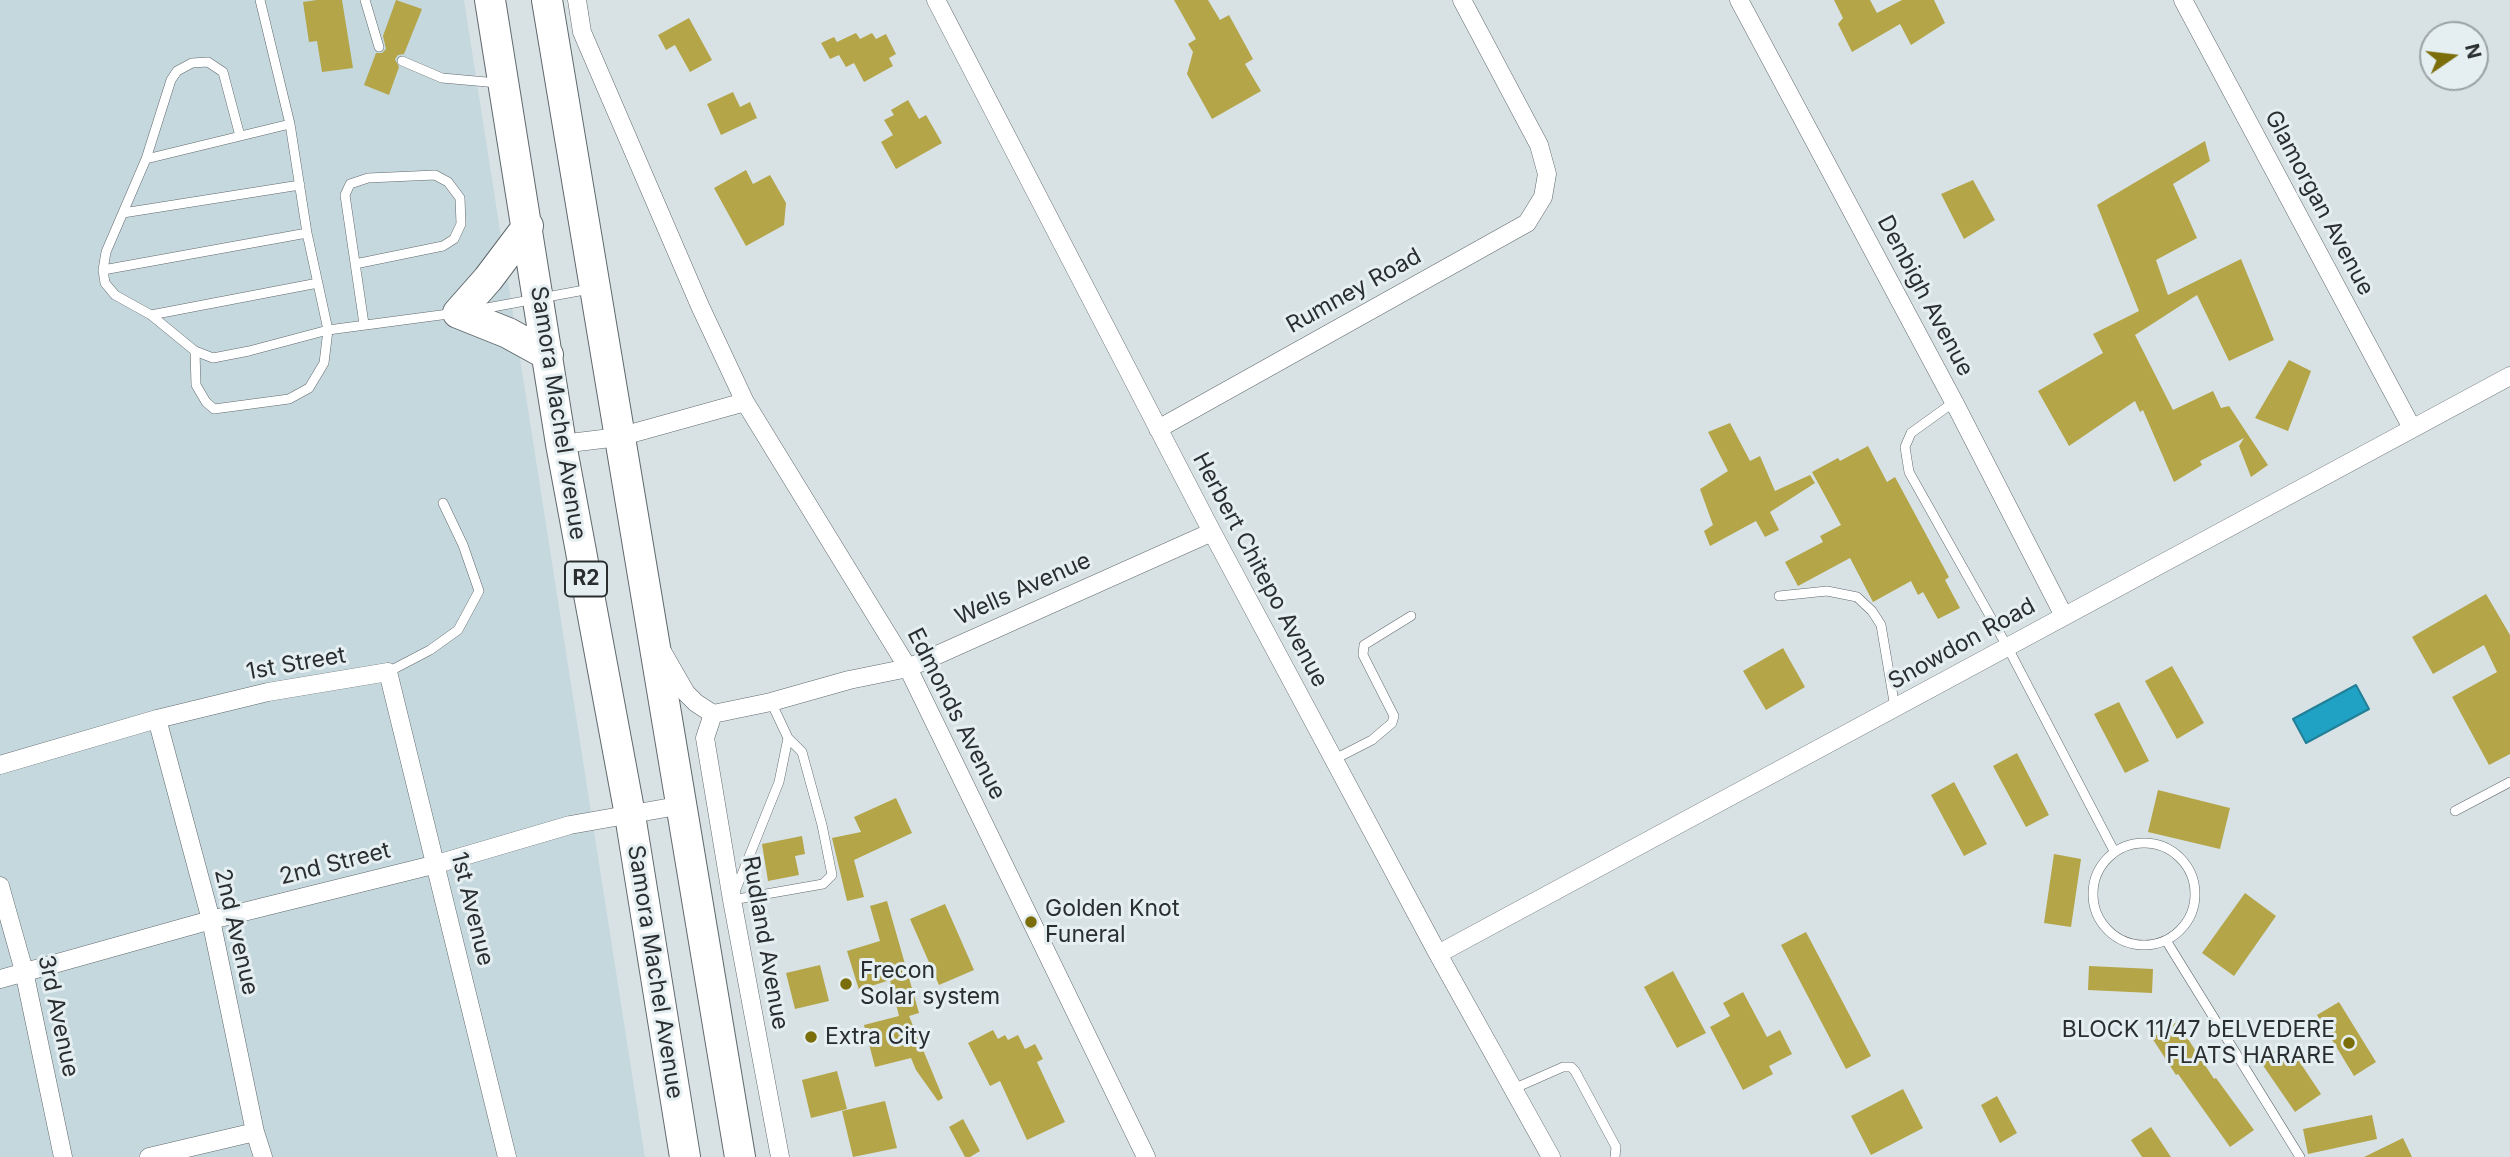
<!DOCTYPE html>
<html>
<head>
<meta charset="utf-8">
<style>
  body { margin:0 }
  #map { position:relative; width:2510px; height:1157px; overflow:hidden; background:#d8e2e5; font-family:Inter,sans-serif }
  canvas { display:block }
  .north { position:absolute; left:2419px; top:21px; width:70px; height:70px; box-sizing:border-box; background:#e5eff2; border:2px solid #9aa2a4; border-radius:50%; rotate:76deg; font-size:19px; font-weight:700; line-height:28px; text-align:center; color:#2a2e2f }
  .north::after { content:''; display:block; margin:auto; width:24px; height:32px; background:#7b6d09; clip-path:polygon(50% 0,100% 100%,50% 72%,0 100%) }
</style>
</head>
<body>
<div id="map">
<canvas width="2510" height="1157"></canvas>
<div class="north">N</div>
</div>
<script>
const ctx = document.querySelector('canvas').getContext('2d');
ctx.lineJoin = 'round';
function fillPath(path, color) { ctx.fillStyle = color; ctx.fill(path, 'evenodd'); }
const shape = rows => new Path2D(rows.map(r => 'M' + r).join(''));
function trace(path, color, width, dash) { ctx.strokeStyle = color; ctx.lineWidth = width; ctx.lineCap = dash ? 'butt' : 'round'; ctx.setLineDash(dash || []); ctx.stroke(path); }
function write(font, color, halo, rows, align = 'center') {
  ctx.font = font + ' Inter,sans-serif'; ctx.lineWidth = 6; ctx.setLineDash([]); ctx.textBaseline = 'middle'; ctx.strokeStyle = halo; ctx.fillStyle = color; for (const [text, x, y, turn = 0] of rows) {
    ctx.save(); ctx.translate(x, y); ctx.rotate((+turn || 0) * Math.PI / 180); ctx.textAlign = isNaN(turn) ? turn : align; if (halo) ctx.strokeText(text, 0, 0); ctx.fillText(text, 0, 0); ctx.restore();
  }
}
const built = shape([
  [0,0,464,0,645,1157,0,1157]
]);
const water = shape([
  [2356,685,2369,709,2306,743,2293,719,2356,685]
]);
const building = shape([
  [317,0,342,0,353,68,322,72,317,41,309,42,303,2],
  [396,0,422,9,404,54,398,55,395,59,399,67,389,95,364,85,376,53,382,53,386,49,383,36],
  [1174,0,1208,0,1220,20,1229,15,1253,59,1245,64,1261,91,1212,119,1187,74,1193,52,1188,44,1196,39],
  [1834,0,1870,0,1877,13,1902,0,1934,0,1945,23,1911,45,1900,24,1852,52,1838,24,1843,18],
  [689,18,712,60,690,72,675,45,666,50,658,35],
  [856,33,860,39,872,33,876,39,886,34,896,54,889,58,893,66,864,82,854,63,846,67,839,55,830,59,821,43,834,37,837,42],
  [733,92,740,107,750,102,757,118,721,135,707,104],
  [908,100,919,119,926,115,942,143,896,169,881,142,893,135,884,120,894,115,891,110],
  [2205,141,2210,161,2173,184,2197,238,2156,260,2168,295,2241,259,2274,340,2229,361,2197,295,2135,335,2173,410,2213,391,2221,408,2229,406,2268,465,2251,477,2239,446,2244,438,2200,461,2202,465,2174,482,2143,410,2140,412,2135,401,2069,446,2038,391,2103,353,2093,334,2139,311,2097,205],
  [746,170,753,184,770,175,786,203,784,225,746,246,714,188],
  [1973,180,1995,220,1964,239,1941,194],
  [2289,360,2311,371,2288,431,2255,418],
  [1730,423,1750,461,1760,456,1775,491,1810,475,1815,483,1770,512,1779,530,1765,537,1756,521,1710,546,1704,531,1713,525,1700,489,1728,471,1708,432],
  [1868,446,1887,482,1895,477,1949,577,1945,580,1960,608,1938,619,1923,592,1918,595,1911,581,1873,602,1850,558,1798,586,1785,562,1823,542,1820,536,1841,525,1812,472,1838,458,1840,461],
  [2486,594,2510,635,2510,754,2489,765,2452,697,2497,672,2484,645,2433,674,2412,637],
  [1783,648,1805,687,1766,710,1743,671],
  [2172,666,2204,723,2177,739,2145,681],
  [2119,702,2149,761,2125,773,2094,714],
  [2017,753,2049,815,2026,827,1993,766],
  [1954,782,1987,844,1964,856,1931,795],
  [2158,790,2230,808,2220,849,2148,832],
  [896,798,912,833,854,860,864,897,847,901,832,838,861,832,854,817],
  [802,836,805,854,795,856,799,875,768,881,762,844],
  [2054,854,2081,859,2071,927,2044,923],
  [2245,893,2276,916,2234,976,2202,953],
  [887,901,919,1013,909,1016,943,1098,938,1101,916,1070,911,1058,875,1067,864,1025,899,1016,890,980,859,990,847,951,880,941,870,906],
  [945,904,974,970,939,985,910,919],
  [1806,932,1871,1056,1846,1069,1781,945],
  [820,965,829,1001,795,1009,786,973],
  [2089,966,2153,969,2152,993,2088,990],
  [1673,971,1706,1033,1677,1048,1644,987],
  [1743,992,1767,1037,1780,1030,1792,1054,1769,1066,1773,1074,1743,1090,1710,1027,1730,1016,1723,1003],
  [2339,1002,2376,1062,2354,1076,2317,1015],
  [2177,1022,2214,1079,2216,1078,2254,1130,2230,1147,2178,1074,2176,1075,2152,1038],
  [993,1030,998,1039,1005,1035,1008,1040,1018,1035,1025,1049,1035,1044,1043,1059,1037,1062,1065,1122,1027,1140,1000,1081,990,1086,968,1043],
  [2287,1043,2321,1094,2295,1112,2260,1061],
  [837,1071,847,1109,811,1118,802,1080],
  [1903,1089,1923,1128,1871,1155,1851,1116],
  [1997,1096,2017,1133,2000,1143,1981,1105],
  [885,1101,897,1148,853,1157,842,1111],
  [2372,1115,2377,1139,2308,1154,2303,1129],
  [963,1119,980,1151,970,1157,965,1157,949,1127],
  [2151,1127,2171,1157,2142,1157,2131,1140],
  [2403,1138,2412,1157,2364,1157]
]);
const service = shape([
  [260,0,290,124,307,233,328,330,456,313],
  [365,0,379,47],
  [402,61,442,78,498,83],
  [146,159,171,80,177,71,192,63,208,62,223,72,240,136],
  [123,213,300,185],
  [355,264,443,246,454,239,461,224,460,198,448,182,435,175,368,178,350,184,345,195,364,324],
  [103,270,307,233],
  [476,310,590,289],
  [151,315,318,283],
  [195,351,196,385,206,402,214,409,289,399,309,388,324,363,328,330,249,351,213,358,195,351,151,315,115,295,105,283,103,270,106,252,146,159,290,124],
  [1954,402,1911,433,1905,447,1909,472,2008,648,2114,851],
  [1779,596,1827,591,1857,597,1872,611,1881,625,1895,708],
  [388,672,430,650,458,630,479,591,463,545,443,503],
  [1333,760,1372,740,1392,723,1394,716,1363,655,1364,645,1411,616],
  [2455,811,2510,782],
  '2093 894a51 51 0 1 1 102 0a51 51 0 1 1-102 0Z',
  [734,894,779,782,788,738,771,702],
  [732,900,823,884,832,875,822,825,802,752,788,738],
  [2167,942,2300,1157],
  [1513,1089,1563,1067,1571,1067,1575,1071,1616,1147,1615,1157]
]);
const minor = shape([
  [577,0,582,32,700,306,745,402,908,668,1146,1157],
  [936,0,1212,532,1438,954,1551,1157],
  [1739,0,1954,402,2064,616],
  [2183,0,2412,428],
  [1158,429,1527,223,1543,197,1547,174,1539,145,1462,0],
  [561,444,619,437,745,402],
  [663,653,686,693,696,703,713,714],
  [157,719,211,920,255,1132,263,1157],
  [0,765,157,719,268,692,388,672,507,1157],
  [0,886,24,971,63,1157],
  [1438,954,2510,376],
  [0,979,211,920,437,864,570,825,683,805],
  [149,1157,255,1132],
  [780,1157,732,900,705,738,713,714,771,702,849,680,908,668,1212,532]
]);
const trunk = shape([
  [490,0,561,444,630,815,685,1157],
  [547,0,740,1157],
  [528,226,488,279,458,313,508,333,548,355]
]);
const markers = [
  [1031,922,7,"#7b6d09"],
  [846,984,7,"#7b6d09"],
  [811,1037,7,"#7b6d09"],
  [2349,1043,7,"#7b6d09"]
];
const shields = [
  [586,579,42]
];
const shieldNames = [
  ["R2",586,579]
];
const streetNames = [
  ["Glamorgan Avenue",2319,203,62],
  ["Rumney Road",1354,291,-29],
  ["Denbigh Avenue",1925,296,62],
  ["Samora Machel Avenue",558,413,81],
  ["Herbert Chitepo Avenue",1260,570,62],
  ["Wells Avenue",1023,589,-24],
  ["Snowdon Road",1962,644,-29],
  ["1st Street",296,664,-10],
  ["Edmonds Avenue",956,714,63],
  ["2nd Street",335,864,-14],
  ["1st Avenue",472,909,76],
  ["2nd Avenue",236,932,77],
  ["Rudland Avenue",765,943,80],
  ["Samora Machel Avenue",655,972,81],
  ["3rd Avenue",58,1016,78]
];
const poiNames = [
  ["Golden Knot",1045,909],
  ["Funeral",1045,935],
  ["Frecon",860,971],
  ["Solar system",860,997],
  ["BLOCK 11/47 bELVEDERE",2335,1030,"right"],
  ["FLATS HARARE",2335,1056,"right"],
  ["Extra City",825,1037]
];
fillPath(built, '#c5d8de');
fillPath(water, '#1fa2c3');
trace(water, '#227f97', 2);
fillPath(building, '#b3a548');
trace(service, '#61696d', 10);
trace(minor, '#61696d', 19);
trace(trunk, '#61696d', 32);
trace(service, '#fff', 9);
trace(minor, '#fff', 18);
trace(trunk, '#fff', 30);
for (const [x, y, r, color] of markers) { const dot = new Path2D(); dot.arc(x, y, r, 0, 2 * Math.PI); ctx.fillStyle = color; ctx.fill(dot); trace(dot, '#e5eff2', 2.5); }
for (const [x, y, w] of shields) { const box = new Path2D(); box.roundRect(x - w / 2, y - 17.5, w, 35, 5); ctx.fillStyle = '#e5eff2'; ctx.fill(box); trace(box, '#2a2e2f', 2); }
write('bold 21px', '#2a2e2f', null, shieldNames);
write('23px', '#2a2e2f', '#e5eff2', streetNames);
write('23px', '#2a2e2f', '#e5eff2', poiNames, 'left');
</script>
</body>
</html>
